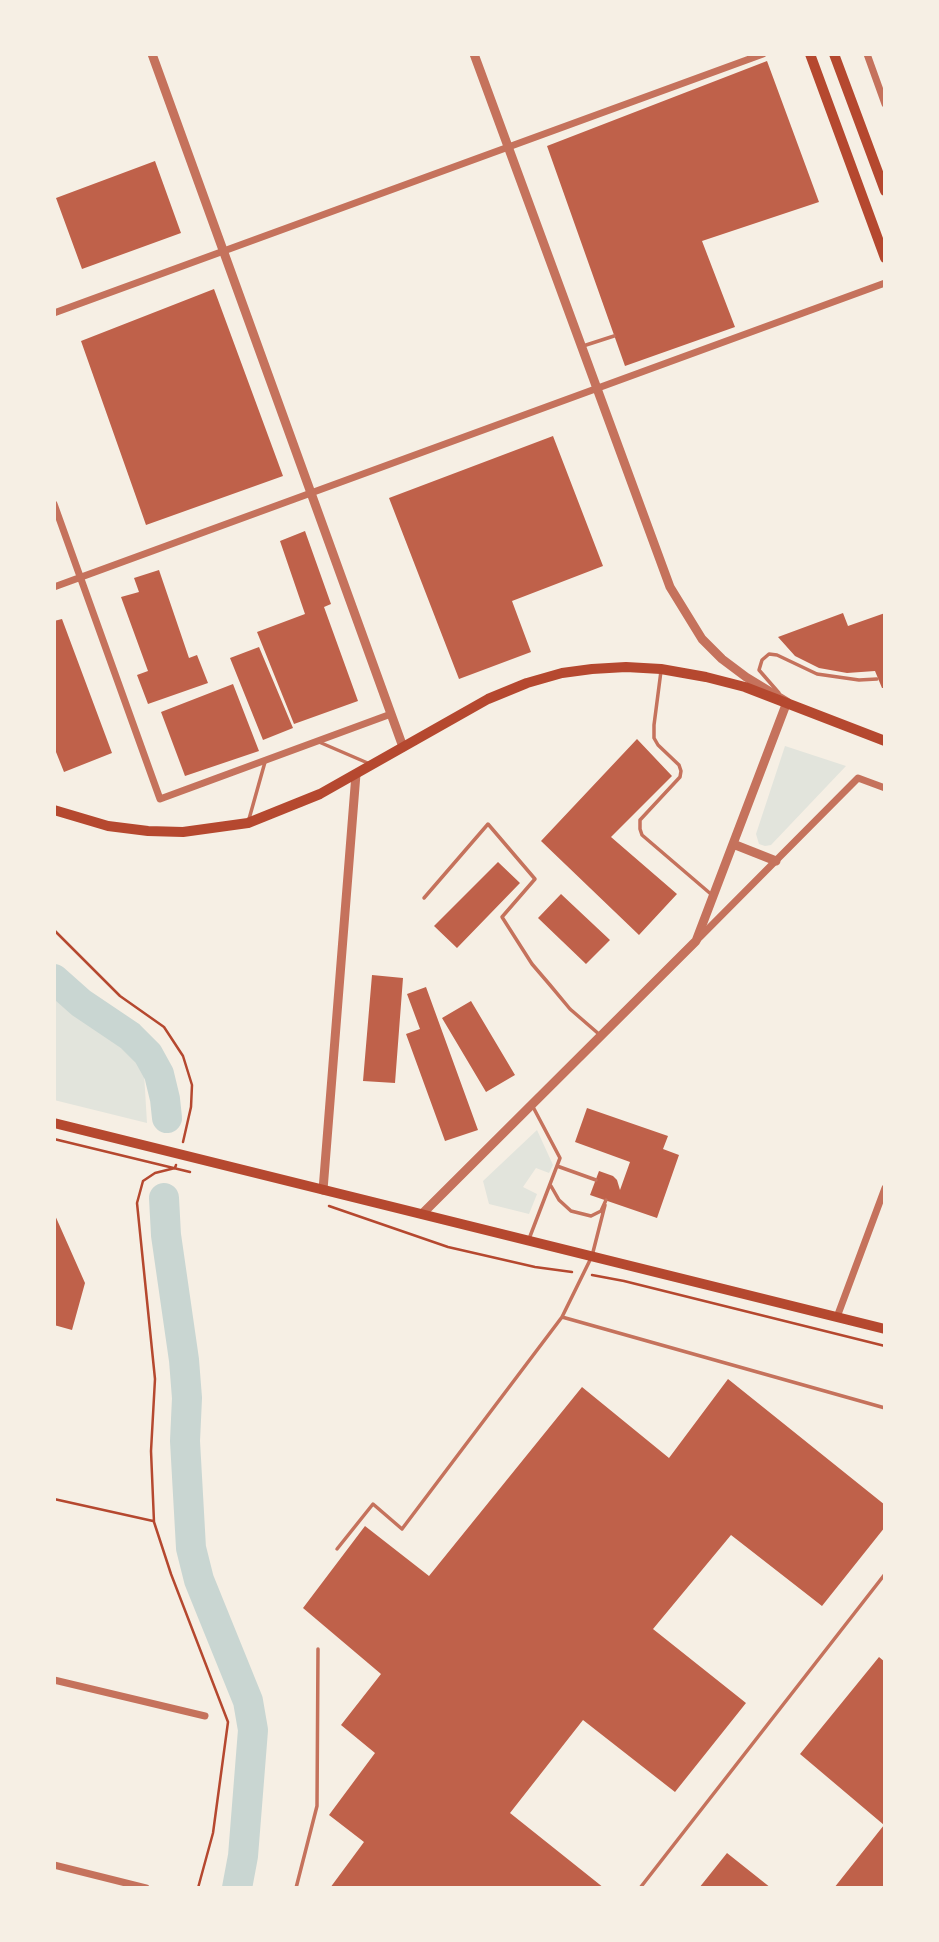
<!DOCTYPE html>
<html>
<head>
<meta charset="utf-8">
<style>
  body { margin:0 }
  #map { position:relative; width:939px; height:1942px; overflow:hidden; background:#f6efe4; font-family:"Public Sans",sans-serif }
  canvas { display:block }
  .frame { position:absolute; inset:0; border:56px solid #f6efe4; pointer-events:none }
</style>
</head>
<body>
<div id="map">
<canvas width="939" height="1942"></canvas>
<div class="frame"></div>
</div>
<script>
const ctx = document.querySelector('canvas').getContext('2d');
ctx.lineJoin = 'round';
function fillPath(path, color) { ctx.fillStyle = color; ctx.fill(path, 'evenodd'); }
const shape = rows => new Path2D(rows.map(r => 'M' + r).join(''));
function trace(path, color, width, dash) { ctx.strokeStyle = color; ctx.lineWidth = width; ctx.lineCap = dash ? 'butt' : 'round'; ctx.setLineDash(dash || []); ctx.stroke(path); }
const green = shape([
  [785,746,846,766,771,845,765,846,759,844,756,834],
  [54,989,104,1030,134,1050,144,1073,147,1123,54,1100],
  [537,1130,553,1165,549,1173,536,1168,523,1187,537,1194,529,1214,489,1204,483,1181]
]);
const river = shape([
  [54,979,81,1003,130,1036,148,1054,159,1074,165,1099,167,1118],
  [164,1198,166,1235,184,1360,187,1398,185,1441,191,1548,199,1580,248,1701,253,1730,243,1856,237,1888]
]);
const building = shape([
  [767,61,819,202,702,241,735,327,625,366,547,146],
  [155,161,181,233,82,269,56,198],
  [214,289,283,476,146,525,81,341],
  [553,436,603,566,512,601,531,652,459,679,389,498],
  [305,531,331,604,324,607,358,701,294,724,257,632,305,614,280,541],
  [159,570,189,658,197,655,208,683,148,704,137,675,148,671,121,597,139,592,134,578],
  [843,613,848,626,885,613,885,688,882,688,875,671,847,673,819,668,795,656,778,637],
  [62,619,112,753,64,772,54,747,54,621],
  [259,647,293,728,263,740,230,658],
  [233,684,259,751,185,776,161,712],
  [637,739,672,776,611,837,677,894,639,935,541,841],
  [498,862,520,883,457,948,434,926],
  [561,894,610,940,586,964,538,918],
  [372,975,403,978,395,1083,363,1081],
  [426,987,478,1130,445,1141,406,1034,420,1029,407,994],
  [471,1001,515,1075,486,1092,442,1018],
  [587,1108,668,1136,663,1149,679,1155,657,1218,590,1195,599,1171,613,1176,617,1180,620,1190,630,1162,575,1142],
  [54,1213,85,1283,72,1330,54,1325],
  [728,1379,885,1505,885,1527,822,1606,731,1535,653,1629,746,1703,675,1792,583,1720,510,1813,604,1888,330,1888,364,1842,329,1815,375,1753,341,1725,381,1674,303,1608,365,1526,429,1576,582,1387,669,1458],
  [879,1657,885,1662,885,1888,834,1888,884,1825,800,1754],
  [727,1853,771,1888,699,1888]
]);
const path = shape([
  [54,930,120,996,164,1027,183,1056,192,1085,191,1107,183,1142],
  [54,1139,190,1172],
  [176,1165,175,1168,155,1173,143,1181,137,1203,155,1379,151,1451,154,1522,171,1574,228,1722,213,1833,198,1888],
  [329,1206,448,1247,535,1267,572,1272],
  [592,1275,624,1281,885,1346],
  [54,1499,153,1521]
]);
const service = shape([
  [583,346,614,336],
  [661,671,654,725,654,738,658,745,679,765,681,771,680,777,640,820,640,829,642,835,712,895],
  [779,693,759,670,762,660,769,654,777,655,817,674,859,680,877,679],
  [319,742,370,764],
  [249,819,265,762],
  [424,898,488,824,535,879,502,917,532,964,550,985,570,1009,600,1035],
  [557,1166,596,1180],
  [551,1186,559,1200,571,1211,591,1216,601,1211,606,1200],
  [605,1205,592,1256,562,1317,885,1408],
  [529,1239,560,1158,532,1105],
  [337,1549,373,1504,402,1529,562,1317],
  [296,1888,317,1806,318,1649],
  [640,1888,885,1574]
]);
const minor = shape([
  [867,54,885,104],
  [54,313,763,54],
  [54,504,160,799,391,714],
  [54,587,885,283],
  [697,940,858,778,885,788],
  [837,1317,885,1188],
  [54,1680,205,1716],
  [54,1865,146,1888]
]);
const tertiary = shape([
  [152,54,403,747],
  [733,844,776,861],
  [323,1190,356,774],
  [422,1214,696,941,787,702,746,677,722,659,702,639,670,587,474,54]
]);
const secondary = shape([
  [54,810,108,826,148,831,183,832,248,823,320,794,488,699,527,683,562,673,592,669,626,667,661,669,706,677,745,687,885,741],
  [54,1123,885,1329]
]);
const trunk = shape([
  [810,54,885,258],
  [834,54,885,191]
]);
fillPath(green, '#e2e4dc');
trace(river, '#c9d6d2', 30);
fillPath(building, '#bf614a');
trace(path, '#b5482f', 2.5);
trace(service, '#c5725c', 3.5);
trace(minor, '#c5725c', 7);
trace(tertiary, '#c5725c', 9);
trace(secondary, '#b5482f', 10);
trace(trunk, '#b5482f', 10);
</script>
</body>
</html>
